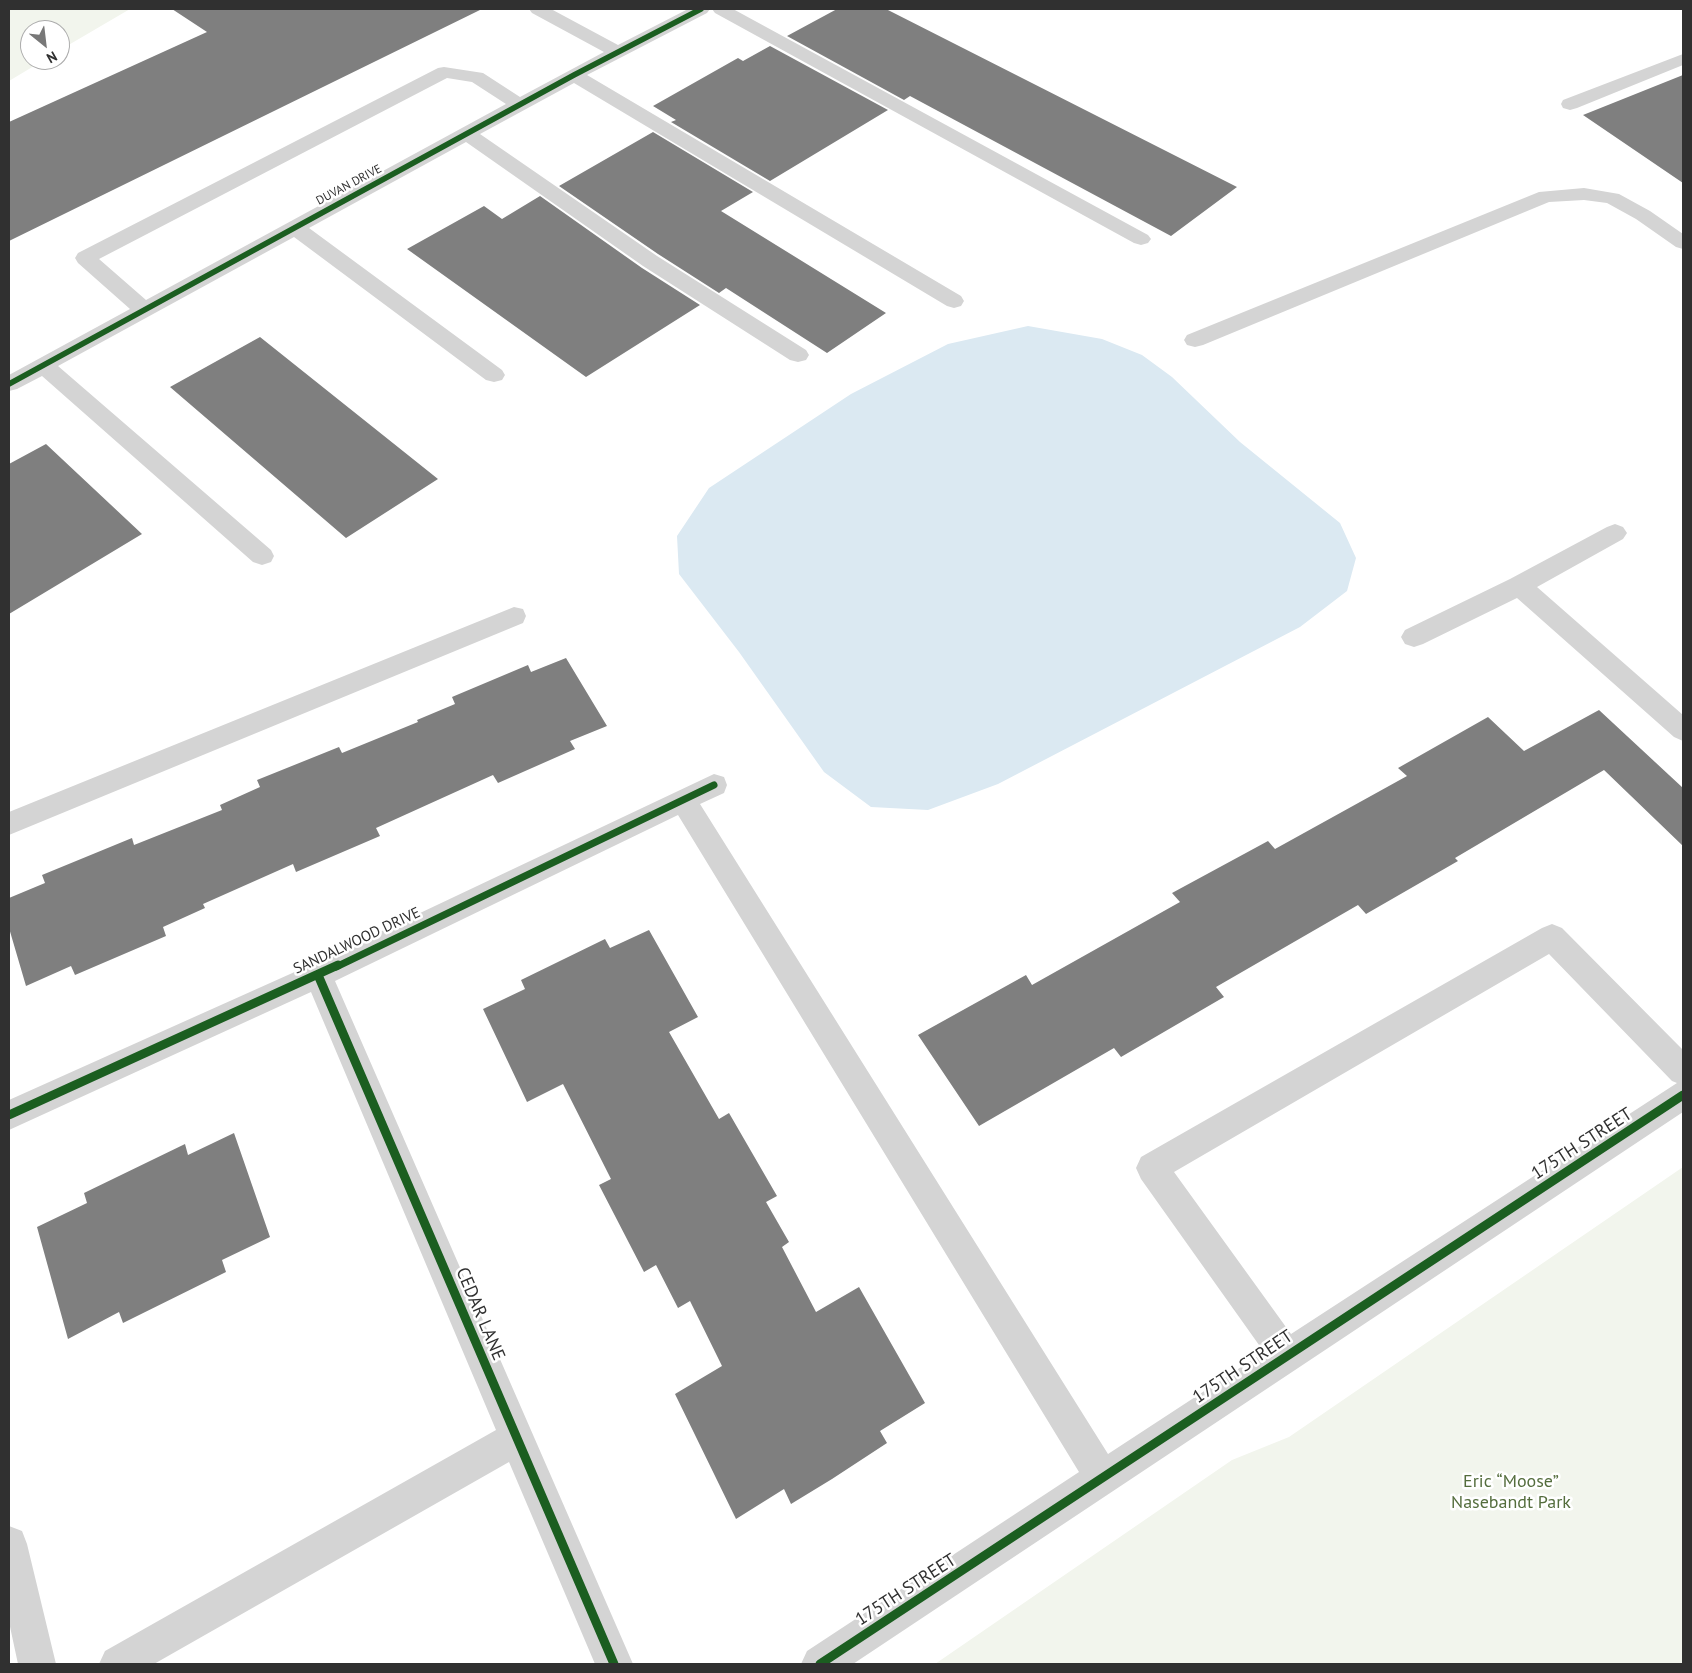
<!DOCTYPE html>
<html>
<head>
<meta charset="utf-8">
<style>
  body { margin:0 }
  #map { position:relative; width:1692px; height:1673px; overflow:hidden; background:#fff; font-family:"PT Sans",sans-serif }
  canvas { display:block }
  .frame { position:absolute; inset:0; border:10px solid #303030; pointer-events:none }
  .north { position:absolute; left:20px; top:20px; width:50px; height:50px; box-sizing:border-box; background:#fff; border:1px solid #acacac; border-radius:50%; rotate:151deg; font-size:14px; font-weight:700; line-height:20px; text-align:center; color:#303030 }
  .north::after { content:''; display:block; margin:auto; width:18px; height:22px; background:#787878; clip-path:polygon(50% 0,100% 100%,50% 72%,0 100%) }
</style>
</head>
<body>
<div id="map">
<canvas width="1692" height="1673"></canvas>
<div class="frame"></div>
<div class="north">N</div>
</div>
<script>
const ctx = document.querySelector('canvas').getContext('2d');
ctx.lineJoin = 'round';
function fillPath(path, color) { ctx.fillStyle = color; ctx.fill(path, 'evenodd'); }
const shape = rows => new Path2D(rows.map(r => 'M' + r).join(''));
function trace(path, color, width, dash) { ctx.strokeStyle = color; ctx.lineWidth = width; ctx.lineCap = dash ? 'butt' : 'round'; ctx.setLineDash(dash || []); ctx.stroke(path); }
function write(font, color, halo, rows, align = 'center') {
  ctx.font = font + ' "PT Sans",sans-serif'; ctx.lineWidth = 5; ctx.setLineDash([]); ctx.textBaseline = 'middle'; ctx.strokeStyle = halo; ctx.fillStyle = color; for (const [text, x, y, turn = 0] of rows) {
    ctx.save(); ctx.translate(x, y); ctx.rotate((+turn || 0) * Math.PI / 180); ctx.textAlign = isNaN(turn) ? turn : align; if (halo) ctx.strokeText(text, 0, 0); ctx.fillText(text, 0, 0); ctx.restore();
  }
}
const green = shape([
  [9,9,130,9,60,50,60,30,30,30,30,60,44,60,9,81],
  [1683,1167,1683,1664,935,1664,1232,1460,1289,1437]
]);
const water = shape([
  [1028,326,1102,339,1142,355,1172,377,1240,442,1340,523,1356,558,1347,591,1300,627,998,784,928,810,871,807,824,772,739,652,679,574,677,536,709,488,851,394,948,344]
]);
const building = shape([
  [172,9,482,9,9,241,9,122,207,32],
  [837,9,886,9,1237,187,1171,236,910,96,904,100,787,36],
  [770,46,888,110,770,181,671,122,676,120,653,106,738,58,743,61],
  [1683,75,1683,183,1583,115],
  [653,132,753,192,721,211,886,313,827,353,726,288,719,293,658,254,559,186],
  [540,196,642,268,700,305,586,377,407,249,484,206,502,219],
  [260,337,438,479,346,538,170,387],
  [46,444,142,534,9,614,9,464],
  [566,658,607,726,570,741,575,749,498,783,493,775,376,828,380,836,296,872,293,864,203,904,205,908,163,927,166,936,75,975,71,966,26,986,9,928,9,898,45,883,42,875,132,838,134,845,222,810,220,805,260,787,257,780,339,747,342,753,418,722,417,720,455,704,452,697,528,665,531,672],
  [1599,710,1683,788,1683,846,1604,770,1455,858,1458,861,1366,914,1358,905,1216,987,1224,997,1121,1057,1114,1048,979,1126,918,1035,1026,975,1032,985,1180,902,1172,893,1268,841,1275,849,1407,776,1398,768,1488,717,1524,751],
  [649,930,698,1017,669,1032,719,1119,729,1113,777,1196,766,1202,789,1242,782,1247,816,1312,859,1287,925,1403,880,1431,887,1443,832,1479,791,1504,784,1489,736,1519,675,1394,722,1366,690,1301,678,1308,656,1265,644,1272,599,1185,611,1179,563,1084,527,1102,483,1009,525,989,521,980,605,939,610,948],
  [234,1133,270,1237,222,1260,226,1272,123,1323,119,1312,68,1339,37,1227,87,1203,84,1193,152,1160,185,1144,188,1155]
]);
const minor = shape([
  [529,9,551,9,618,45,688,9,710,9,707,13,587,75,961,296,964,301,961,306,954,308,947,306,574,83,480,134,657,256,806,350,809,355,806,360,798,362,790,360,643,266,466,142,309,228,502,370,505,375,502,380,494,382,486,380,294,237,58,366,271,550,274,556,271,562,262,565,253,562,42,376,17,389,9,391,9,375,130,309,78,263,75,258,78,253,438,68,444,67,483,73,520,97,604,52,532,13,529,9],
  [447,78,472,82,506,104,146,300,99,259,447,78],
  [712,9,733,9,1148,235,1151,239,1148,243,1141,245,1134,243,715,13,712,9],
  [1683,54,1683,65,1577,108,1570,110,1563,108,1561,104,1563,100,1683,54],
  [1584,188,1619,194,1650,211,1683,234,1683,249,1676,247,1636,219,1607,203,1584,200,1549,202,1203,345,1195,347,1187,345,1184,340,1187,335,1539,192,1584,188],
  [1615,524,1623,527,1627,533,1623,539,1537,587,1683,715,1683,741,1674,737,1517,598,1423,644,1414,647,1405,644,1401,637,1405,630,1510,579,1607,527,1615,524],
  [514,607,523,609,526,616,523,623,9,835,9,812,514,607],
  [714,774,724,777,727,785,724,793,700,804,1108,1454,1264,1352,1141,1179,1136,1168,1141,1157,1542,928,1552,924,1562,928,1683,1050,1683,1112,853,1664,801,1664,807,1651,1079,1472,678,815,335,981,633,1664,595,1664,509,1462,154,1664,99,1664,105,1651,496,1430,311,992,9,1130,9,1100,308,966,714,774],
  [1549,954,1672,1081,1677,1083,1291,1334,1174,1172,1549,954],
  [9,1526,22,1531,27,1544,56,1664,18,1664,9,1622,9,1526]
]);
const cyclewayFar2 = shape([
  [9,384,574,75,701,9]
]);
const cyclewayFar1 = shape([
  [336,967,714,785]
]);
const cycleway = shape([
  [318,975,614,1664],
  [9,1115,338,965],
  [820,1664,1683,1095]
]);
const farStreetnames = [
  ["DUVAN DRIVE",349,185,-28]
];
const streetNames = [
  ["SANDALWOOD DRIVE",357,941,-25]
];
const nearStreetnames = [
  ["175TH STREET",1582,1144,-33],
  ["CEDAR LANE",480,1314,67],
  ["175TH STREET",1243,1367,-34],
  ["175TH STREET",906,1590,-33]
];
const nearParknames = [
  ["Eric “Moose”",1511,1482],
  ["Nasebandt Park",1511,1503]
];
fillPath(green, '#f2f5ed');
fillPath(water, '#dbe9f2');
fillPath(building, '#7f7f7f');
fillPath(minor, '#d4d4d4');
trace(cyclewayFar2, '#1b5e20', 5.5);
trace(cyclewayFar1, '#1b5e20', 7);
trace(cycleway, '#1b5e20', 9);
write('12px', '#303030', '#fff', farStreetnames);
write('15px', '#303030', '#fff', streetNames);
write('18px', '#303030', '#fff', nearStreetnames);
write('18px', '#546d3d', '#fff', nearParknames);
</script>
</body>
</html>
